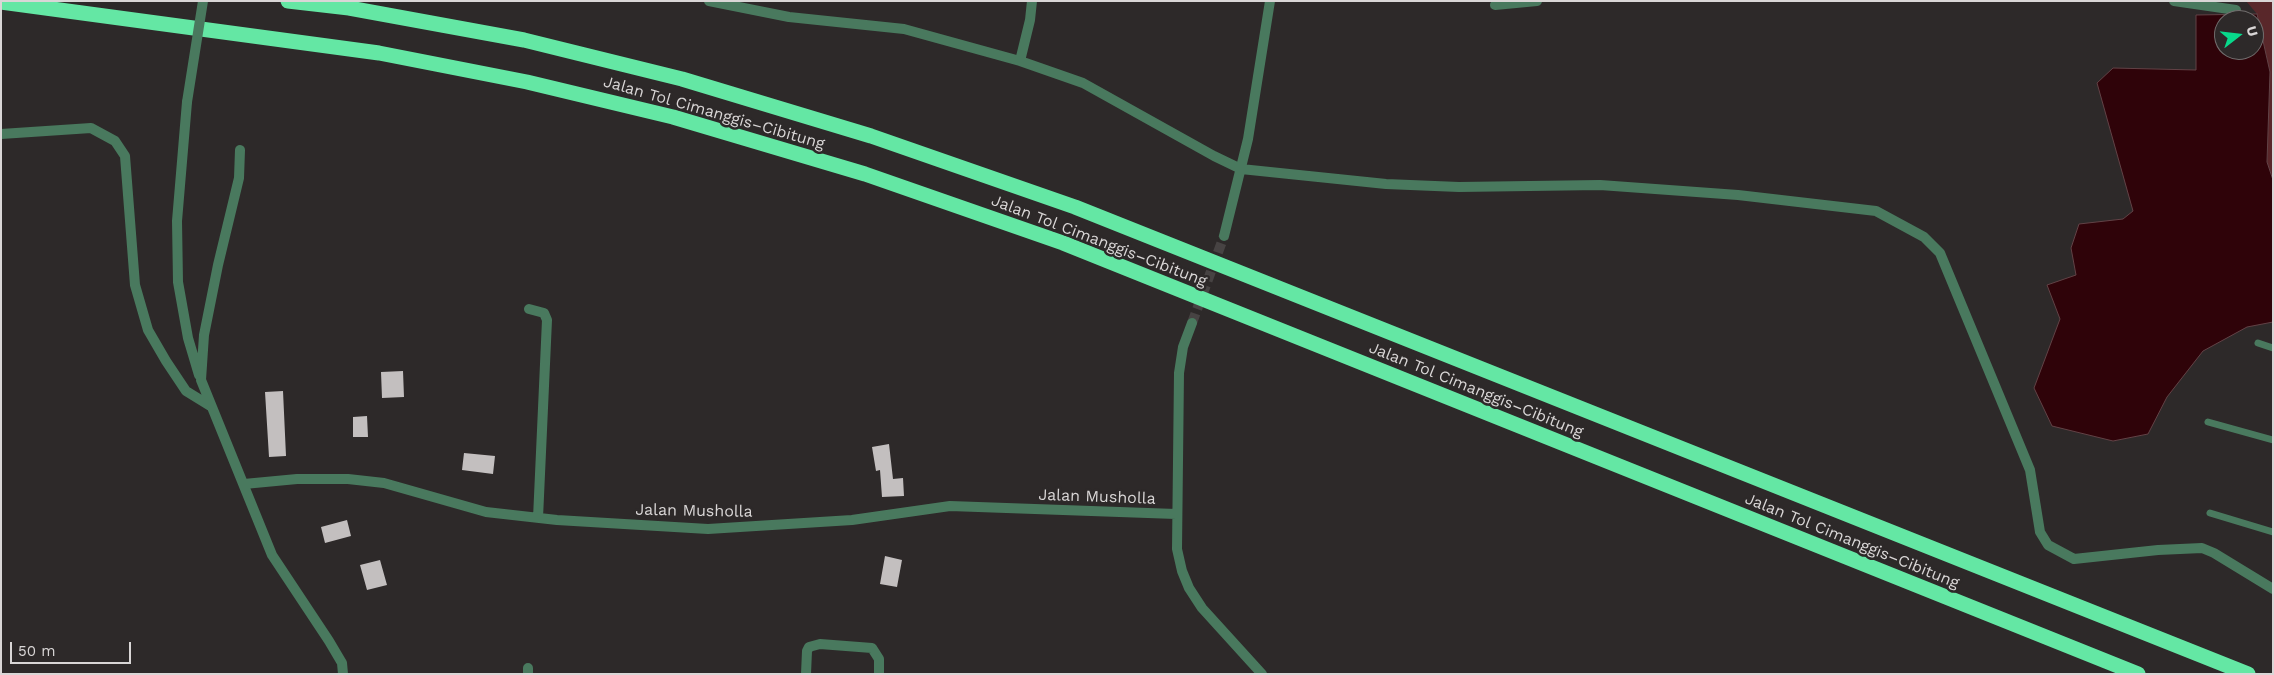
<!DOCTYPE html>
<html>
<head>
<meta charset="utf-8">
<style>
  body { margin:0 }
  #map { position:relative; width:2274px; height:675px; overflow:hidden; background:#2d2929; font-family:"Work Sans",sans-serif }
  canvas { display:block }
  .frame { position:absolute; inset:0; border:2px solid #d9d6d6; pointer-events:none }
  .north { position:absolute; left:2214px; top:10px; width:50px; height:50px; box-sizing:border-box; background:#2d2929; border:1px solid #726e6e; border-radius:50%; rotate:74deg; font-size:14px; font-weight:700; line-height:20px; text-align:center; color:#d9d6d6 }
  .north::after { content:''; display:block; margin:auto; width:18px; height:22px; background:#08d98b; clip-path:polygon(50% 0,100% 100%,50% 72%,0 100%) }
  .scale { position:absolute; left:10px; top:642px; width:121px; height:22px; box-sizing:border-box; border:2px solid #d9d6d6; border-top:0; padding-left:6px; font-size:15px; line-height:18px; white-space:nowrap; color:#d9d6d6; -webkit-text-stroke:4px #2d2929; paint-order:stroke }
</style>
</head>
<body>
<div id="map">
<canvas width="2274" height="675"></canvas>
<div class="frame"></div>
<div class="north">U</div>
<div class="scale">50 m</div>
</div>
<script>
const ctx = document.querySelector('canvas').getContext('2d');
ctx.lineJoin = 'round';
function fillPath(path, color) { ctx.fillStyle = color; ctx.fill(path, 'evenodd'); }
const shape = rows => new Path2D(rows.map(r => 'M' + r).join(''));
function trace(path, color, width, dash) { ctx.strokeStyle = color; ctx.lineWidth = width; ctx.lineCap = dash ? 'butt' : 'round'; ctx.setLineDash(dash || []); ctx.stroke(path); }
function write(font, color, halo, rows, align = 'center') {
  ctx.font = font + ' "Work Sans",sans-serif'; ctx.lineWidth = 5; ctx.setLineDash([]); ctx.textBaseline = 'middle'; ctx.strokeStyle = halo; ctx.fillStyle = color; for (const [text, x, y, turn = 0] of rows) {
    ctx.save(); ctx.translate(x, y); ctx.rotate((+turn || 0) * Math.PI / 180); ctx.textAlign = isNaN(turn) ? turn : align; if (halo) ctx.strokeText(text, 0, 0); ctx.fillText(text, 0, 0); ctx.restore();
  }
}
const green = shape([
  [2246,1,2273,1,2273,180,2267,163,2270,72,2257,14]
]);
const water = shape([
  [2257,14,2270,72,2267,162,2273,180,2273,322,2247,327,2203,351,2167,397,2148,434,2113,441,2052,426,2034,388,2060,319,2047,285,2076,275,2071,248,2079,224,2123,219,2133,211,2097,83,2113,68,2196,70,2196,15,2257,14],
  [2224,20,2254,20,2254,50,2224,50,2224,20]
]);
const building = shape([
  [403,371,404,397,382,398,381,372],
  [283,391,286,456,269,457,265,392],
  [367,416,368,437,353,437,353,417],
  [889,444,893,479,903,478,904,496,882,497,880,470,876,471,872,447],
  [464,453,495,456,493,474,462,470],
  [347,520,351,536,325,543,321,527],
  [885,556,902,560,897,587,880,584],
  [380,560,387,585,367,590,360,565]
]);
const streetTunnel = shape([
  [1192,323,1224,236]
]);
const lane = shape([
  [2258,343,2273,348],
  [2208,422,2273,440],
  [2210,513,2273,532]
]);
const street = shape([
  [709,1,789,17,904,29,1020,61,1083,83,1214,156,1241,169,1386,184,1459,187,1600,185,1738,195,1876,211,1924,237,1940,253,2030,470,2040,532,2048,545,2074,559,2158,550,2202,548,2214,553,2273,589],
  [2174,1,2236,10],
  [1495,5,1537,1],
  [1020,61,1030,20,1032,1],
  [187,102,177,221,178,282,188,338,199,375],
  [1,134,91,128,115,141,125,156,135,285,148,330,166,361,186,391,212,407],
  [240,150,239,178,218,265,204,335,201,380,272,555,329,641,342,663,343,674],
  [1224,236,1248,139,1270,1],
  [529,309,544,313,547,320,538,518],
  [1192,323,1183,347,1179,373,1177,549,1182,571,1189,588,1202,608,1262,674],
  [244,484,297,479,348,479,384,483,486,512,557,520,708,529,852,520,950,506,1176,514],
  [528,668,528,674],
  [806,674,807,651,809,647,820,644,872,648,879,659,879,674]
]);
const highway = shape([
  [288,1,349,8,524,40,682,79,871,136,1075,207,2248,674],
  [1,2,379,53,527,82,673,117,865,174,1063,243,2138,674]
]);
const streetBridge = shape([
  [187,102,203,1]
]);
const streetNames = [
  ["Jalan Tol Cimanggis–Cibitung",714,113,16],
  ["Jalan Tol Cimanggis–Cibitung",1099,241,21],
  ["Jalan Tol Cimanggis–Cibitung",1476,390,22],
  ["Jalan Musholla",1097,497,2],
  ["Jalan Musholla",694,511,1],
  ["Jalan Tol Cimanggis–Cibitung",1852,541,22]
];
fillPath(green, '#59272a');
fillPath(water, '#2f0309');
trace(water, '#624246', 1);
fillPath(building, '#c3bfbf');
trace(streetTunnel, '#474343', 10, [10, 5]);
trace(lane, '#49795e', 7);
trace(street, '#49795e', 10);
trace(highway, '#64e7a4', 15);
trace(streetBridge, '#49795e', 10);
write('16px', '#d9d6d6', '#2d2929', streetNames);
</script>
</body>
</html>
